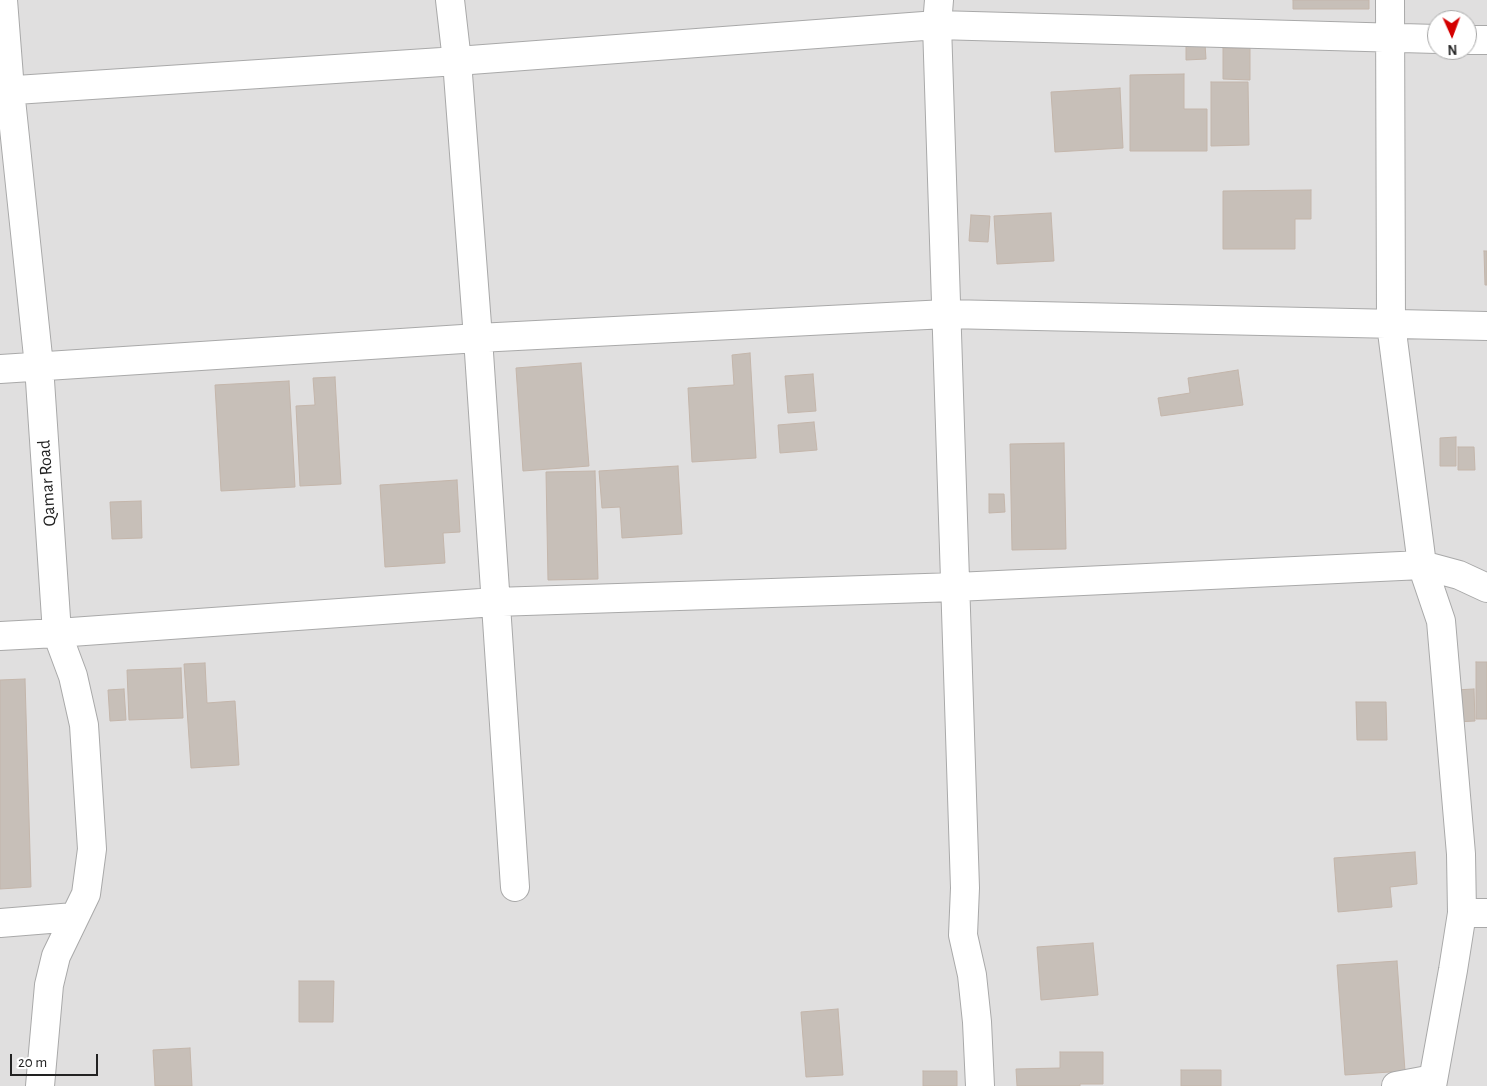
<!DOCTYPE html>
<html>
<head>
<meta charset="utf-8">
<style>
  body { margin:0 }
  #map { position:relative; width:1487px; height:1086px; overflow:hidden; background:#f2efe9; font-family:"Alegreya Sans",sans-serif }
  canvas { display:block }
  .north { position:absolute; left:1427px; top:10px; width:50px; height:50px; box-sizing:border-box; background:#fff; border:1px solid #a7a7a7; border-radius:50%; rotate:178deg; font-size:14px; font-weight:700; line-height:20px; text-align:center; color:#222 }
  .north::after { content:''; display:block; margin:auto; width:18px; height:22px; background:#d40000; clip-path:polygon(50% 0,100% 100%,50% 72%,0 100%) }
  .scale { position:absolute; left:10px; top:1054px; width:88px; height:22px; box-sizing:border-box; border:2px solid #222; border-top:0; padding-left:6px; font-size:15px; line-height:18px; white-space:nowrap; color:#222; -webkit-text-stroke:4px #fff; paint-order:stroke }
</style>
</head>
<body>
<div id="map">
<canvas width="1487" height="1086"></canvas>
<div class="north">N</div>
<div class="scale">20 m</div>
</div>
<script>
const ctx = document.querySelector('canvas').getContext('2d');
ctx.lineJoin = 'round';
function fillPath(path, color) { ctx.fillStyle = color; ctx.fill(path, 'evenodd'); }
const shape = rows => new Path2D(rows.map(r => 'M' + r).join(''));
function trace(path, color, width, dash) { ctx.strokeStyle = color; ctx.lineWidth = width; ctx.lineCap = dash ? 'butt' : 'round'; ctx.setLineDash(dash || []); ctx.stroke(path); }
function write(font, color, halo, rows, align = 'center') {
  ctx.font = font + ' "Alegreya Sans",sans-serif'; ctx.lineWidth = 4; ctx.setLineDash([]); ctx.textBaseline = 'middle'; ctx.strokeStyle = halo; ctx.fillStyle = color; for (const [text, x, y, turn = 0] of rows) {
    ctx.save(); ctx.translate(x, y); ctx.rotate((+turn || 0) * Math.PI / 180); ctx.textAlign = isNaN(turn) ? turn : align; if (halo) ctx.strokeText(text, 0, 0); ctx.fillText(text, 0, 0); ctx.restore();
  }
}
const residential = shape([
  [0,0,1487,0,1487,1086,0,1086],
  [1437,20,1467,20,1467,50,1437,50]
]);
const building = shape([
  [1293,0,1369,0,1369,9,1293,9,1293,0],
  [1205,44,1206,59,1186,60,1186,45,1205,44],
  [1223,48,1250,48,1250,80,1223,79,1223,48],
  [1184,74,1184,109,1207,109,1207,151,1130,151,1130,75,1184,74],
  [1211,82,1248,82,1249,145,1211,146,1211,82],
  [1120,88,1123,148,1055,152,1051,92,1120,88],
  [1311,190,1311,219,1295,219,1295,249,1223,249,1223,191,1311,190],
  [1051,213,1054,261,997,264,994,216,1051,213],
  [971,215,990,216,988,242,969,241,971,215],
  [1484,251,1487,251,1487,285,1485,285,1484,251],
  [750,353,756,458,692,462,688,388,734,385,732,355,750,353],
  [581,363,589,466,523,471,516,368,581,363],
  [1238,370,1243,405,1161,416,1158,398,1190,393,1188,378,1238,370],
  [813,374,816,411,788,413,785,376,813,374],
  [335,377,341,484,300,486,296,406,315,405,313,378,335,377],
  [289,381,295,487,221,491,215,385,289,381],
  [814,422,817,450,780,453,778,425,814,422],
  [1456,437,1456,466,1440,466,1440,438,1456,437],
  [1064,443,1066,549,1012,550,1010,444,1064,443],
  [1458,447,1474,447,1475,470,1458,470,1458,447],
  [678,466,682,534,622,538,620,507,602,508,599,471,678,466],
  [595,471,598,579,548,580,546,472,595,471],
  [457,480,460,532,443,533,445,563,385,567,380,485,457,480],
  [989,494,1004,494,1005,512,989,513,989,494],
  [141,501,142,538,112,539,110,502,141,501],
  [1476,662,1487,662,1487,719,1476,719,1476,662],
  [205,663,207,703,235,701,239,765,191,768,184,664,205,663],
  [181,668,183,718,129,720,127,670,181,668],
  [25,679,31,887,0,889,0,680,25,679],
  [124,689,126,720,110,721,108,690,124,689],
  [1474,689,1475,721,1456,722,1455,690,1474,689],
  [1356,702,1386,702,1387,740,1357,740,1356,702],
  [1415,852,1417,884,1390,887,1392,907,1338,912,1334,858,1415,852],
  [1093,943,1098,995,1041,1000,1037,947,1093,943],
  [1397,961,1405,1071,1345,1075,1337,965,1397,961],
  [299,981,334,981,333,1022,299,1022,299,981],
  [838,1009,843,1075,806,1077,801,1012,838,1009],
  [190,1048,192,1086,155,1086,153,1050,190,1048],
  [1060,1052,1103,1052,1103,1084,1080,1084,1080,1086,1017,1086,1016,1069,1060,1068,1060,1052],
  [1181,1070,1221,1070,1221,1086,1181,1086,1181,1070],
  [923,1071,957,1071,957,1086,923,1086,923,1071]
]);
const minor = shape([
  [3,0,10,90,39,366,57,633,73,676,84,725,92,849,86,894,56,956,49,985,40,1086],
  [450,0,457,61,478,338,515,887],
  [939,0,937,25,965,888,963,935,972,975,977,1022,980,1086],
  [1390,0,1391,324,1422,565,1441,621,1461,854,1462,913,1453,970,1432,1086],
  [1467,40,1487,40],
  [0,91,457,61,937,25,1437,39],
  [0,369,478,338,946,314,1487,326],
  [0,636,57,633,495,602,956,587,1422,565,1459,575,1487,588],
  [1462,913,1487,913],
  [0,923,74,917],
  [1396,1086,1433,1079]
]);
const streetNames = [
  ["Qamar Road",47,483,-94]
];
fillPath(residential, '#e0dfdf');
fillPath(building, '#c7bfb8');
trace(building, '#c4b6ab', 1);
trace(minor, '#a9a9a9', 30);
trace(minor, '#fff', 28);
write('18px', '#222', '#fff', streetNames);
</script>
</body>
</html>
